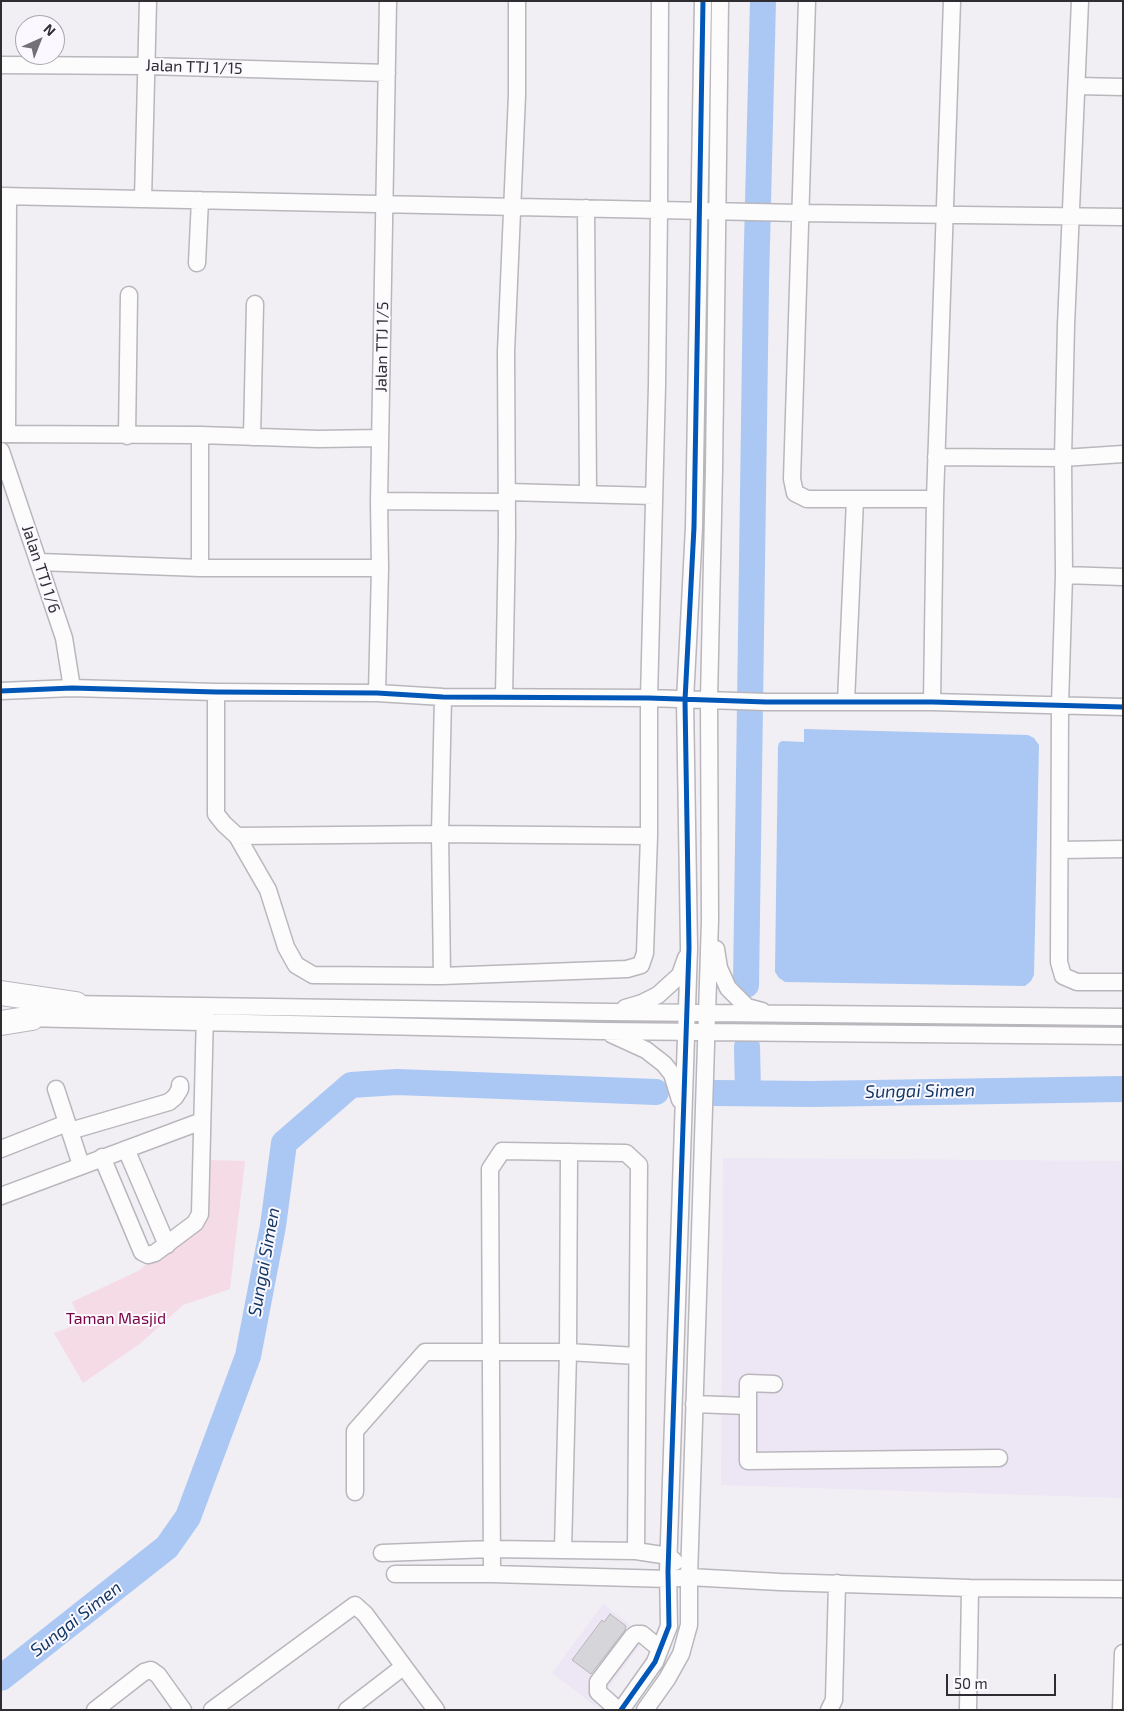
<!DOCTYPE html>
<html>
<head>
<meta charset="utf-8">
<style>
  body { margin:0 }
  #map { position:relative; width:1124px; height:1711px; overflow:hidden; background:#f1eef4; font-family:"Exo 2",sans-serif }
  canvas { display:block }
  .frame { position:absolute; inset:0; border:2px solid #2f2d32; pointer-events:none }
  .north { position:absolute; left:15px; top:15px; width:50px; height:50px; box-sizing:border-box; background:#fbf9ff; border:1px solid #a9a7ad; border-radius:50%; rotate:44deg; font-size:14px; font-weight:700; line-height:20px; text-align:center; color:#2f2d32 }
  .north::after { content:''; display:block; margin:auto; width:18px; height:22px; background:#737176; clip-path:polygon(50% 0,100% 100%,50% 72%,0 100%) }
  .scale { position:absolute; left:946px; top:1674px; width:110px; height:22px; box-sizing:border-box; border:2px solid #2f2d32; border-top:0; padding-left:6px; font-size:15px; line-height:18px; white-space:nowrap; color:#2f2d32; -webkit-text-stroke:4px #fbf9ff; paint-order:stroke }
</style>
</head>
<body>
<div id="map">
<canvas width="1124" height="1711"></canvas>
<div class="frame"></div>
<div class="north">N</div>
<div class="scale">50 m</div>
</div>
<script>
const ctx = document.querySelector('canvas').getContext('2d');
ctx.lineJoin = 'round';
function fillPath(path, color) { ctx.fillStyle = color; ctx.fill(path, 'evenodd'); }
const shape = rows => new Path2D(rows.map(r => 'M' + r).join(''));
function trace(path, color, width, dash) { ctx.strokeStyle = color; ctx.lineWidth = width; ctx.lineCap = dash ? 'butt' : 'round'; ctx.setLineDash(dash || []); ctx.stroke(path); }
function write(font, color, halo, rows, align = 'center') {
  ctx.font = font + ' "Exo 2",sans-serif'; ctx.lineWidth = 4; ctx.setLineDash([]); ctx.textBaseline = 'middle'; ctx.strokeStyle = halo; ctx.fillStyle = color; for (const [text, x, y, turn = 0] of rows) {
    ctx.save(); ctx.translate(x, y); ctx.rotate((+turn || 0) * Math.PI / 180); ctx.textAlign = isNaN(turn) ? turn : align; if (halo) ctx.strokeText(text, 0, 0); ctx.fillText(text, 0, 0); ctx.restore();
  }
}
const built = shape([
  [723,1158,1123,1161,1123,1498,721,1485],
  [603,1604,646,1637,595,1706,552,1673]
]);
const green = shape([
  [205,1160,245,1161,230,1289,183,1305,141,1343,83,1383,54,1333,81,1323,72,1302,140,1270,153,1257,195,1223]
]);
const water = shape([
  [804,729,1028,735,1034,738,1039,745,1034,975,1031,981,1025,986,785,982,779,978,775,972,778,747,779,743,782,741,804,742]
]);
const river = shape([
  [746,985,756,283,763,1],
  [747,1047,748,1093],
  [716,1093,812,1094,1123,1089],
  [1,1678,167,1547,188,1517,248,1356,273,1226,284,1143,351,1085,397,1082,656,1092]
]);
const building = shape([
  [610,1614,626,1626,625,1630,591,1674,572,1660,602,1620,604,1622,610,1614]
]);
const minor = shape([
  [807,1,792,479,795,493,807,499,935,499],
  [1080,1,1066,325,1063,458,1064,575,1060,705,1059,962,1063,976,1077,982,1123,982],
  [1,65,147,66,387,73],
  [1077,86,1123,87],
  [1,196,800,213,1123,217],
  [143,199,148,1],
  [586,208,588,493],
  [197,263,200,200],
  [1,434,200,435,319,439,380,438],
  [7,434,8,196],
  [200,435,200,568],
  [127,436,129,295],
  [252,437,255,304],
  [1,451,64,638,72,688],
  [936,457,1063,458,1123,454],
  [507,492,654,496],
  [379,501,507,502],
  [39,562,200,568,380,568],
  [1064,575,1123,577],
  [1,691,72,688,216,692,377,693,443,697,649,698,766,702,932,702,1123,707],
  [216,692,216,814,224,824,237,836,268,890,286,947,296,965,313,975,442,976,627,969,641,965,645,953,649,836,649,698,657,385,659,210,660,1],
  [377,693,380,568,379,501,388,1],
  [504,697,507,536,506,352,517,95,517,1],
  [846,702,855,500],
  [932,702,935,499,952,1],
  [237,836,440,834,649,836],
  [1060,850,1123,849],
  [716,949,719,968,728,988,747,1007,762,1011],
  [442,976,440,834,443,697],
  [66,1004,609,1012,1123,1017],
  [625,1008,642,1003,658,995,680,975,686,958],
  [23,1018,601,1031,1123,1036],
  [611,1034,646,1050,664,1064,672,1074,680,1100],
  [56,1089,81,1165],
  [70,1131,169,1102,175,1097,180,1089,180,1085],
  [1,1149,67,1123],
  [126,1149,167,1245],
  [102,1157,142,1252,148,1255,155,1253,195,1223,200,1214,205,1013],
  [1,1196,202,1121],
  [774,1384,748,1383,748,1461,999,1458],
  [694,1404,747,1406],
  [355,1492,355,1431,425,1352,568,1352,637,1356],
  [563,1550,568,1352,569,1152],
  [636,1551,639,1165,626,1153,502,1151,490,1169,492,1574,669,1579,689,1577,780,1582,970,1588,1123,1589],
  [382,1553,491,1549,636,1551,669,1556,675,1562],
  [395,1574,492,1574],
  [95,1710,144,1672,151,1670,158,1675,183,1710],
  [212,1710,355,1605,365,1614,436,1710],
  [347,1710,403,1667],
  [618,1710,598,1692,598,1682,632,1637,636,1634,642,1634,660,1649],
  [621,1710,655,1662,669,1626,668,1571,689,948,685,700,694,527,703,1],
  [645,1710,667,1679,681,1654,689,1625,689,1577,710,920,709,700,714,469,720,1],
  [829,1710,834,1700,837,1583],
  [968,1710,970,1588],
  [1121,1710,1123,1653]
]);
const highway = shape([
  [1,993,76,1004],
  [1,1023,32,1018]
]);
const cycleway = shape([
  [1,691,72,688,216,692,377,693,443,697,649,698,766,702,932,702,1123,707],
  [621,1710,655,1662,669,1626,668,1571,689,948,685,700,694,527,703,1]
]);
const streetNames = [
  ["Jalan TTJ 1/15",194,67,2],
  ["Jalan TTJ 1/5",382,347,-89],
  ["Jalan TTJ 1/6",41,569,72]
];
const parkNames = [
  ["Taman Masjid",116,1319]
];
const waterNames = [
  ["Sungai Simen",920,1091,-1],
  ["Sungai Simen",264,1262,-80],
  ["Sungai Simen",76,1619,-38]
];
fillPath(built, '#ede6f5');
fillPath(green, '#f5dbe6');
fillPath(water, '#aac8f3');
trace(river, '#aac8f3', 26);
fillPath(building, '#d6d5da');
trace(building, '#b7b6bb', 1);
trace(minor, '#b9b6bc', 19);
trace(highway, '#b9b6bc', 26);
trace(minor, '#fdfcfd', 16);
trace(highway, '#fdfcfd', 24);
trace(cycleway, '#0057b8', 5);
write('16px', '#2f2d32', '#fbf9ff', streetNames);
write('16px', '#780543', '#fbf9ff', parkNames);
write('italic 18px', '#133865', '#fbf9ff', waterNames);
</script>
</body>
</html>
